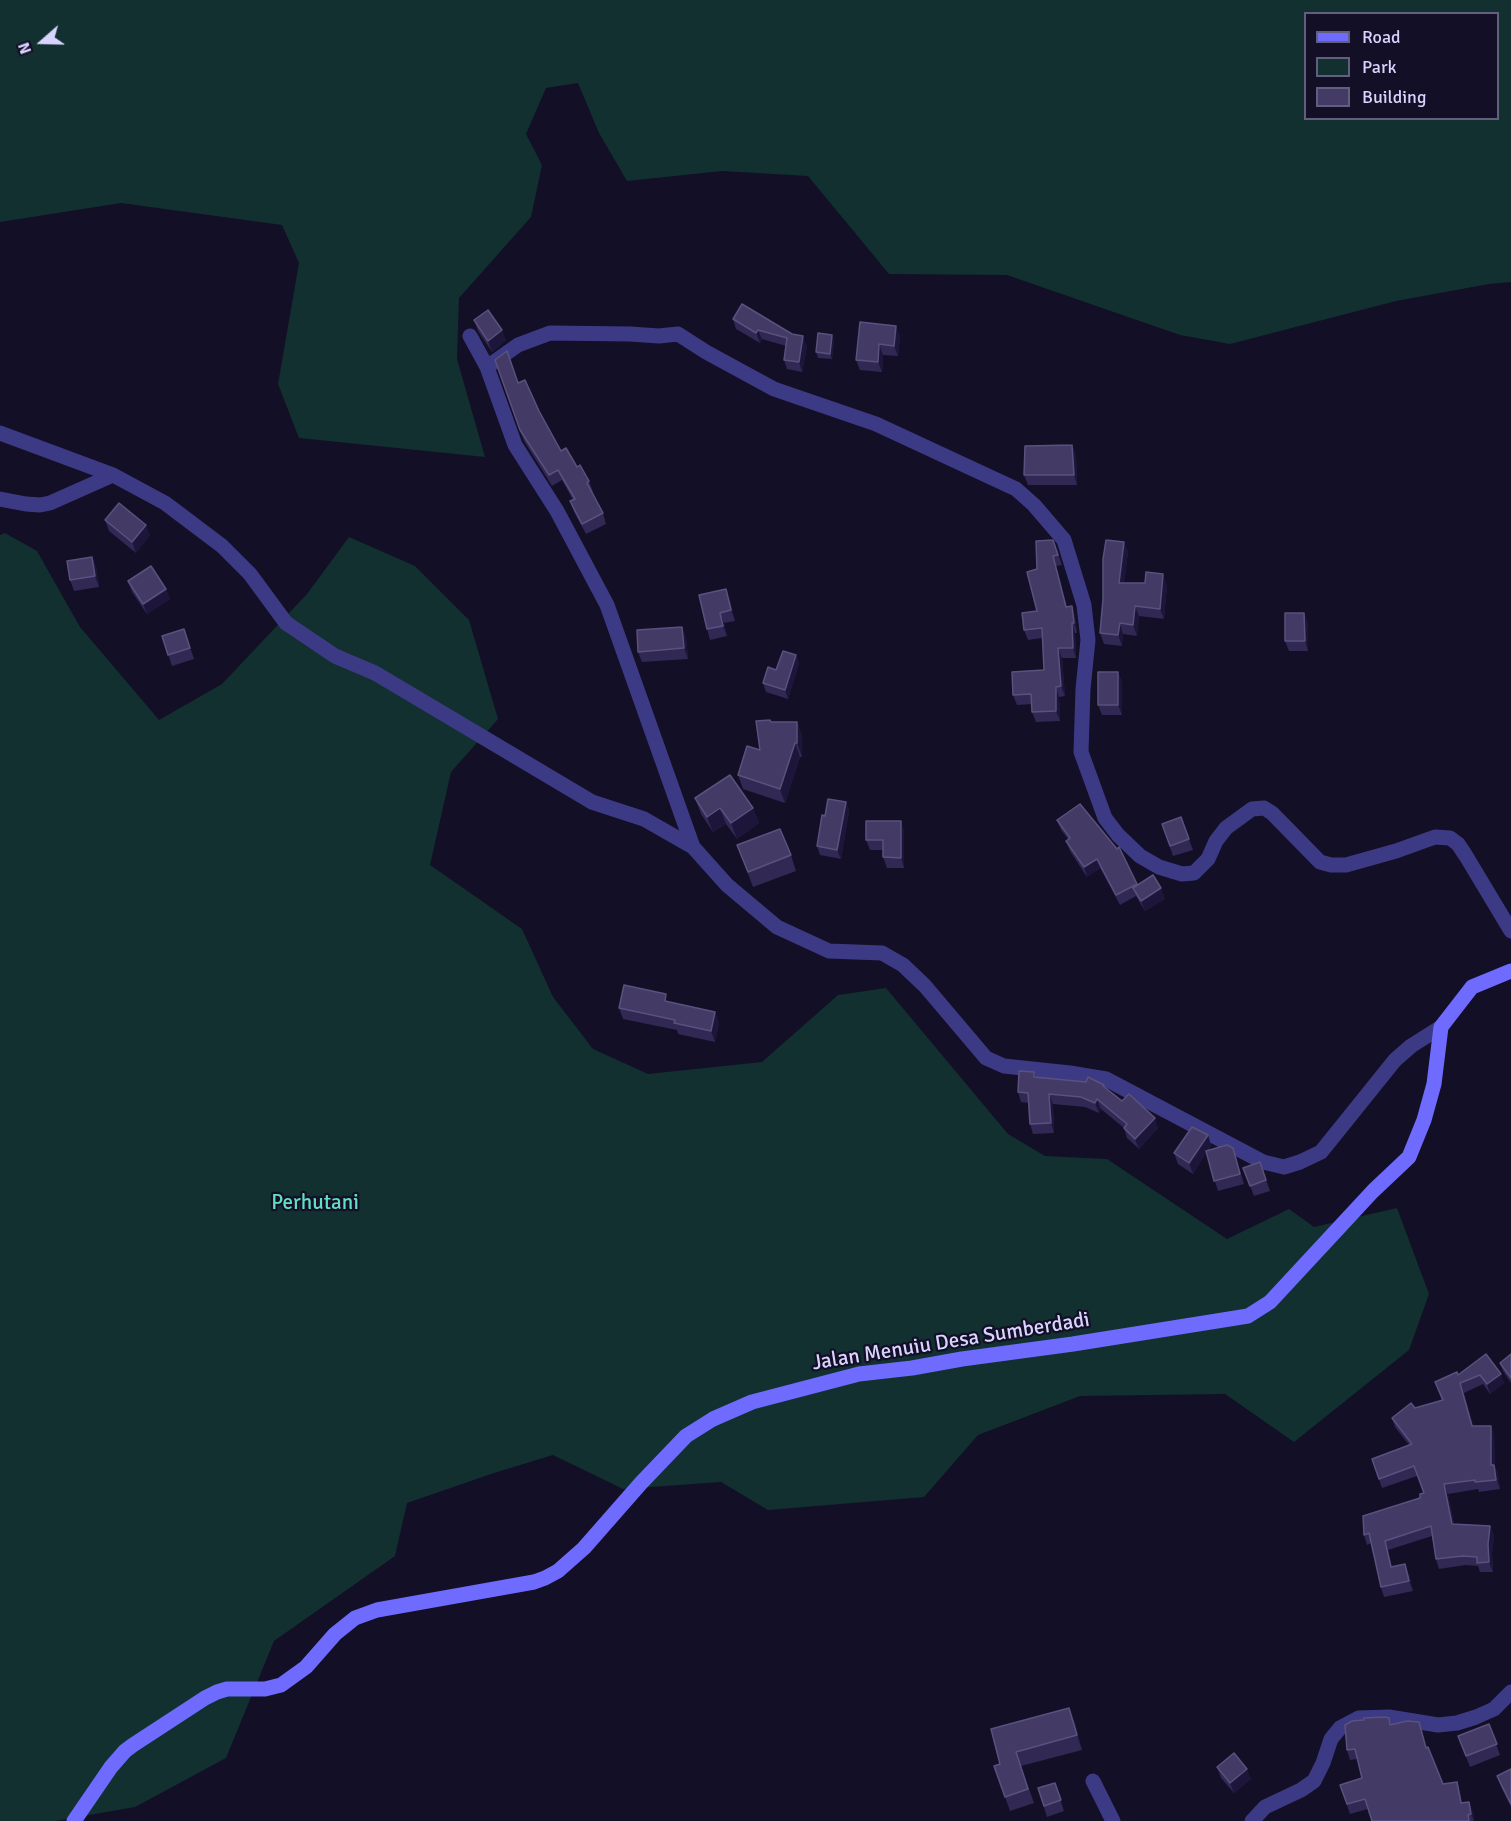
<!DOCTYPE html>
<html>
<head>
<meta charset="utf-8">
<style>
  body { margin:0 }
  #map { position:relative; width:1511px; height:1821px; overflow:hidden; background:#130f26; font-family:Signika,sans-serif }
  canvas { display:block }
  .legend { position:absolute; left:1304px; top:12px; width:195px; height:108px; box-sizing:border-box; background:#130f26; border:2px solid #625e7d; margin:0; padding:8px 10px; list-style:none; font-size:18px; color:#d9d4ff }
  .legend li { display:flex; align-items:center; gap:12px; height:30px }
  .legend b { width:30px; border:2px solid #625e7d }
  .north { position:absolute; left:12px; top:12px; width:60px; height:60px; -webkit-text-stroke:4px #130f26; paint-order:stroke; rotate:250deg; font-size:16px; font-weight:700; line-height:24px; text-align:center; color:#d9d4ff }
  .north::after { content:''; display:block; margin:auto; width:21px; height:27px; background:#d9d4ff; clip-path:polygon(50% 0,100% 100%,50% 72%,0 100%) }
</style>
</head>
<body>
<div id="map">
<canvas width="1511" height="1821"></canvas>
<ul class="legend">
<li><b style="height:8px;background:#6f6bff"></b>Road</li>
<li><b style="height:16px;background:#12302f"></b>Park</li>
<li><b style="height:16px;background:#433a66"></b>Building</li>
</ul>
<div class="north">N</div>
</div>
<script>
const ctx = document.querySelector('canvas').getContext('2d');
ctx.lineJoin = 'round';
function fillPath(path, color) { ctx.fillStyle = color; ctx.fill(path, 'evenodd'); }
const shape = rows => new Path2D(rows.map(r => 'M' + r).join(''));
function trace(path, color, width, dash) { ctx.strokeStyle = color; ctx.lineWidth = width; ctx.lineCap = dash ? 'butt' : 'round'; ctx.setLineDash(dash || []); ctx.stroke(path); }
function write(font, color, halo, rows, align = 'center') {
  ctx.font = font + ' Signika,sans-serif'; ctx.lineWidth = 4.5; ctx.setLineDash([]); ctx.textBaseline = 'middle'; ctx.strokeStyle = halo; ctx.fillStyle = color; for (const [text, x, y, turn = 0] of rows) {
    ctx.save(); ctx.translate(x, y); ctx.rotate((+turn || 0) * Math.PI / 180); ctx.textAlign = isNaN(turn) ? turn : align; if (halo) ctx.strokeText(text, 0, 0); ctx.fillText(text, 0, 0); ctx.restore();
  }
}
const green = shape([
  [0,0,1511,0,1511,282,1489,284,1396,301,1230,344,1180,335,1007,275,889,274,808,176,722,171,627,181,599,133,578,83,546,88,526,134,542,165,531,217,459,298,457,359,485,457,299,438,278,384,299,263,282,225,121,203,0,222],
  [1306,14,1498,14,1498,118,1306,118],
  [5,533,37,551,80,627,159,720,222,684,307,594,349,537,415,566,469,620,498,719,451,772,430,865,522,929,553,997,593,1049,648,1074,762,1062,838,995,886,988,1008,1134,1045,1156,1107,1159,1227,1239,1289,1209,1314,1227,1397,1208,1429,1294,1409,1350,1294,1442,1225,1394,1080,1396,978,1435,924,1497,768,1510,721,1482,623,1489,553,1455,494,1473,407,1503,395,1556,274,1641,226,1758,135,1807,55,1821,0,1821,0,535]
]);
const street = shape([
  [470,336,487,367,515,445,557,511,607,605,693,847,727,885,777,927,829,951,882,953,903,965,925,986,986,1058,1004,1066,1070,1073,1106,1079,1263,1162,1284,1167,1300,1162,1321,1152,1395,1060,1411,1046,1441,1027],
  [487,367,518,345,550,333,630,334,659,336,678,334,706,352,774,389,876,424,1016,489,1034,505,1064,540,1084,605,1088,640,1083,689,1081,752,1105,818,1118,835,1140,856,1159,867,1182,874,1194,873,1208,859,1216,841,1226,828,1252,809,1264,808,1272,813,1320,862,1331,865,1346,865,1396,851,1435,837,1450,838,1458,844,1466,856,1511,931],
  [0,433,113,475,165,503,222,546,250,574,286,623,335,656,375,673,592,802,644,819,693,847],
  [0,499,26,504,40,505,50,503,113,475],
  [1093,1781,1113,1821],
  [1252,1821,1265,1807,1301,1790,1314,1781,1323,1763,1331,1739,1340,1728,1359,1718,1389,1717,1438,1725,1457,1723,1476,1717,1494,1709,1511,1692]
]);
const secondary = shape([
  [74,1821,111,1767,125,1751,133,1745,205,1698,217,1692,227,1689,265,1689,281,1685,306,1667,335,1634,355,1618,377,1610,534,1582,545,1578,558,1571,584,1548,641,1483,686,1436,713,1419,752,1402,859,1374,912,1368,962,1359,1073,1344,1248,1316,1270,1302,1373,1191,1409,1157,1424,1120,1434,1084,1441,1027,1472,987,1511,971]
]);
const wall = shape([
  [733,319,807,346,802,372,787,369,784,360,786,346,762,339,760,343,736,329],
  [474,320,506,340,492,352,478,331],
  [860,322,900,336,898,356,883,355,882,372,860,370,856,360],
  [832,335,834,340,832,359,818,358,816,352],
  [495,360,518,383,539,411,561,451,589,481,593,492,592,493,603,513,606,524,586,534,574,512,570,501,573,500,562,480,552,486,524,441],
  [1072,445,1076,455,1077,485,1028,485,1024,475],
  [105,520,150,535,136,553,109,531],
  [1124,542,1128,552,1124,583,1167,585,1164,619,1139,616,1137,636,1123,634,1122,646,1104,644,1100,633],
  [1057,550,1062,565,1056,566,1067,607,1072,606,1075,616,1077,633,1075,633,1076,658,1062,658,1065,696,1059,697,1060,721,1036,722,1032,712,1032,704,1017,705,1013,695,1044,670,1042,638,1028,640,1024,630,1037,611,1037,569],
  [92,557,96,567,99,587,74,591,70,580],
  [128,581,166,589,170,599,147,614,132,592],
  [730,600,735,621,724,623,727,636,710,640,707,629],
  [1304,613,1308,623,1308,651,1289,651,1285,641],
  [184,629,194,659,172,666,162,636],
  [686,637,688,659,642,662,638,652],
  [796,655,799,664,788,699,766,692,763,683,776,670],
  [1118,672,1122,683,1122,715,1102,715,1098,705],
  [770,720,771,722,797,722,802,736,802,757,800,757,785,803,743,789,738,775,760,750],
  [695,798,753,808,759,823,737,839,726,824,713,832,701,814],
  [846,802,849,811,841,859,820,855,817,846,825,816],
  [1181,817,1193,850,1173,856,1162,824],
  [1057,820,1117,849,1119,847,1138,885,1165,899,1145,911,1136,896,1120,905,1100,868,1087,877,1070,851,1066,841,1068,839,1061,830],
  [901,821,904,832,904,868,887,868,883,857,883,850,870,850,866,840],
  [737,845,791,855,796,871,753,887],
  [669,1002,715,1012,719,1023,715,1042,678,1034,677,1030,623,1019,619,1008],
  [1034,1072,1036,1077,1105,1087,1158,1128,1139,1149,1127,1138,1124,1128,1101,1109,1099,1113,1085,1107,1053,1104,1054,1133,1033,1134,1030,1124,1029,1103,1021,1102,1018,1092],
  [1208,1135,1211,1146,1208,1151,1233,1148,1244,1184,1218,1191,1206,1153,1193,1174,1178,1164,1174,1153],
  [1260,1162,1270,1191,1254,1196,1243,1168],
  [1486,1354,1504,1383,1490,1394,1483,1384,1464,1393,1473,1426,1491,1426,1494,1436,1495,1467,1498,1475,1500,1489,1479,1492,1478,1489,1448,1494,1454,1524,1490,1526,1494,1536,1492,1554,1493,1572,1480,1572,1478,1566,1466,1565,1439,1569,1436,1559,1432,1536,1388,1550,1392,1567,1409,1574,1413,1591,1384,1597,1381,1587,1371,1543,1367,1545,1364,1535,1420,1498,1424,1493,1417,1476,1382,1488,1372,1459,1409,1445,1395,1427,1392,1418,1415,1408,1442,1401,1435,1382,1458,1375],
  [1511,1354,1511,1383,1503,1371,1500,1363],
  [1069,1708,1075,1723,1082,1750,1021,1766,1034,1803,1010,1811,994,1766,1000,1764],
  [1419,1722,1426,1747,1443,1784,1457,1782,1460,1792,1462,1803,1473,1811,1474,1821,1372,1821,1368,1809,1350,1814,1340,1785,1362,1778,1357,1759,1350,1760,1347,1750,1392,1725],
  [1489,1724,1500,1755,1470,1767,1458,1736],
  [1217,1767,1251,1779,1234,1793,1221,1778],
  [1511,1769,1511,1807,1501,1787,1497,1776],
  [1055,1783,1064,1811,1047,1817,1038,1788]
]);
const shadedWall = shape([
  [896,326,900,336,898,356,894,346],
  [502,330,506,340,492,352,488,341],
  [758,330,762,339,760,343,756,333],
  [832,335,834,340,832,359,830,354],
  [803,336,807,346,802,372,799,362],
  [879,344,883,355,882,372,878,362],
  [1072,445,1076,455,1077,485,1074,475],
  [146,525,150,535,136,553,132,542],
  [1124,542,1128,552,1123,593,1119,583],
  [1053,556,1056,566,1069,617,1066,607],
  [92,557,96,567,99,587,95,576],
  [1163,574,1167,585,1164,619,1160,609],
  [166,589,170,599,147,614,143,604],
  [726,589,730,600,735,621,731,610],
  [1072,606,1075,616,1077,633,1074,623],
  [1135,606,1139,616,1137,636,1133,625],
  [720,613,724,623,727,636,723,626],
  [1304,613,1308,623,1308,651,1305,641],
  [1072,623,1075,633,1076,658,1073,648],
  [1120,623,1123,634,1122,646,1118,635],
  [682,627,686,637,688,659,684,648],
  [1058,648,1062,658,1065,696,1061,686],
  [796,655,799,664,788,699,785,690],
  [1118,672,1122,683,1122,715,1118,705],
  [1056,687,1059,697,1060,721,1056,711],
  [797,722,802,736,802,757,797,743],
  [795,743,800,757,785,803,780,789],
  [846,802,849,811,841,859,837,850],
  [720,808,726,824,713,832,707,817],
  [753,808,759,823,737,839,731,823],
  [901,821,904,832,904,868,901,858],
  [1097,859,1100,868,1087,877,1084,867],
  [1161,888,1165,899,1145,911,1141,901],
  [715,1012,719,1023,715,1042,711,1031],
  [1049,1094,1053,1104,1054,1133,1051,1123],
  [1097,1099,1101,1109,1099,1113,1095,1103],
  [1155,1118,1158,1128,1139,1149,1135,1139],
  [1208,1135,1211,1146,1193,1174,1189,1163],
  [1501,1374,1504,1383,1490,1394,1487,1384],
  [1460,1383,1464,1393,1475,1436,1472,1426],
  [1491,1426,1494,1436,1495,1467,1498,1475,1500,1489,1491,1465],
  [1444,1484,1448,1494,1456,1534,1452,1524],
  [1490,1526,1494,1536,1492,1554,1493,1572,1489,1562,1488,1544],
  [1385,1541,1388,1550,1394,1577,1391,1567],
  [1405,1564,1409,1574,1413,1591,1409,1581],
  [1069,1708,1075,1723,1082,1750,1077,1735],
  [1247,1769,1251,1779,1234,1793,1230,1783],
  [1457,1782,1460,1792,1464,1813,1461,1803],
  [1469,1802,1473,1811,1474,1821,1471,1814]
]);
const building = shape([
  [742,304,792,334,803,336,799,362,784,360,787,338,758,330,756,333,733,319,742,304],
  [488,310,502,330,488,341,474,320,488,310],
  [860,322,896,326,894,346,879,344,878,362,856,360,860,322],
  [818,333,832,335,830,354,816,352,818,333],
  [507,351,518,383,525,380,539,411,561,451,566,448,577,467,580,465,589,481,587,483,603,513,582,524,570,501,575,499,558,470,549,475,520,430,495,360,507,351],
  [1072,445,1074,475,1024,475,1025,446,1072,445],
  [119,503,146,525,132,542,105,520,119,503],
  [1053,540,1058,555,1053,556,1066,607,1072,606,1074,623,1072,623,1073,648,1058,648,1061,686,1056,687,1056,711,1032,712,1031,694,1013,695,1012,672,1044,670,1042,628,1024,630,1022,613,1037,611,1027,572,1037,569,1036,541,1053,540],
  [1106,540,1124,542,1119,583,1145,583,1146,572,1163,574,1160,609,1135,606,1133,625,1120,623,1118,635,1100,633,1103,599,1103,559,1106,540],
  [92,557,95,576,70,580,67,561,92,557],
  [151,566,166,589,143,604,128,581,151,566],
  [726,589,731,610,720,613,723,626,707,629,699,595,726,589],
  [1285,613,1304,613,1305,641,1285,641,1285,613],
  [682,627,684,648,638,652,637,630,682,627],
  [184,629,190,648,168,655,162,636,184,629],
  [783,651,796,655,785,690,763,683,768,667,776,670,783,651],
  [1098,672,1118,672,1118,705,1098,705,1098,672],
  [770,720,771,722,797,722,797,743,795,743,780,789,738,775,747,746,760,750,756,721,770,720],
  [730,775,753,808,731,823,720,808,707,817,695,798,730,775],
  [828,799,846,802,837,850,817,846,822,815,825,816,828,799],
  [1080,804,1117,849,1119,847,1137,884,1116,895,1097,859,1084,867,1066,841,1070,838,1057,820,1080,804],
  [1181,817,1189,839,1170,846,1162,824,1181,817],
  [866,821,901,821,901,858,883,857,883,840,866,840,866,821],
  [780,829,791,855,748,872,737,845,780,829],
  [1153,875,1161,888,1141,901,1133,888,1153,875],
  [624,985,666,994,665,1001,715,1012,711,1031,674,1023,675,1020,619,1008,624,985],
  [1019,1071,1034,1072,1034,1077,1086,1082,1088,1077,1104,1085,1103,1086,1122,1101,1129,1094,1155,1118,1135,1139,1124,1128,1127,1124,1097,1099,1095,1103,1081,1097,1049,1094,1051,1123,1030,1124,1028,1093,1018,1092,1019,1071],
  [1192,1127,1208,1135,1189,1163,1174,1153,1192,1127],
  [1227,1145,1233,1148,1240,1174,1214,1181,1206,1151,1227,1145],
  [1260,1162,1266,1180,1250,1186,1243,1168,1260,1162],
  [1486,1354,1501,1374,1487,1384,1480,1375,1460,1383,1472,1426,1491,1426,1491,1465,1494,1465,1496,1480,1475,1482,1475,1480,1444,1484,1452,1524,1490,1526,1488,1544,1489,1562,1477,1563,1477,1557,1463,1556,1436,1559,1431,1526,1385,1541,1391,1567,1405,1564,1409,1581,1381,1587,1369,1533,1364,1535,1363,1516,1420,1498,1420,1494,1424,1493,1414,1466,1379,1479,1372,1459,1412,1444,1392,1418,1411,1403,1415,1408,1443,1400,1435,1382,1457,1372,1458,1375,1486,1354],
  [1511,1354,1511,1378,1500,1363,1511,1354],
  [1069,1708,1077,1735,1016,1752,1028,1789,1005,1797,994,1766,1000,1764,991,1729,1069,1708],
  [1385,1717,1389,1718,1390,1725,1407,1721,1419,1722,1426,1748,1428,1747,1443,1784,1457,1782,1461,1803,1469,1802,1471,1814,1468,1815,1469,1821,1372,1821,1365,1799,1347,1804,1340,1785,1362,1778,1355,1749,1347,1750,1345,1725,1352,1721,1364,1720,1364,1718,1385,1717],
  [1489,1724,1497,1744,1466,1756,1458,1736,1489,1724],
  [1234,1753,1247,1769,1230,1783,1217,1767,1234,1753],
  [1511,1769,1511,1804,1497,1776,1511,1769],
  [1055,1783,1061,1800,1044,1806,1038,1788,1055,1783]
]);
const parkNames = [
  ["Perhutani",315,1203]
];
const streetNames = [
  ["Jalan Menuiu Desa Sumberdadi",951,1342,-9]
];
fillPath(green, '#12302f');
trace(street, '#3d3a85', 15);
trace(secondary, '#6f6bff', 15);
fillPath(wall, '#312854');
fillPath(shadedWall, '#1d163a');
fillPath(building, '#433a66');
trace(building, '#5a527e', 1.5);
write('21px', '#5fe0c0', '#130f26', parkNames);
write('21px', '#d9d4ff', '#130f26', streetNames);
</script>
</body>
</html>
